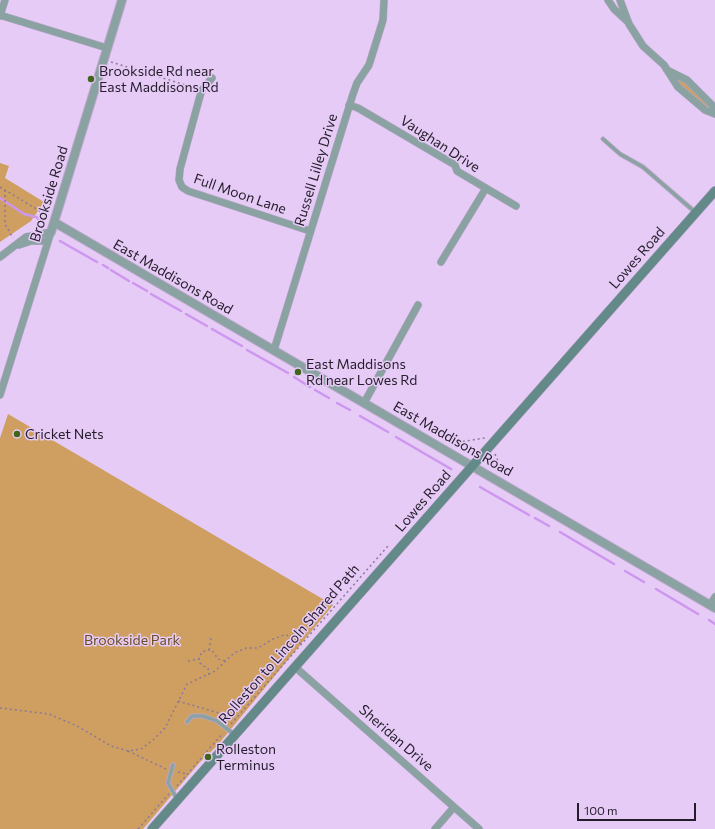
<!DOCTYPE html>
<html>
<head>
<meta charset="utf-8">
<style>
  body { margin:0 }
  #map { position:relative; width:715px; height:829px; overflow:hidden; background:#e5cbf5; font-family:Commissioner,sans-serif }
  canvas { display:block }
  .scale { position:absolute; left:577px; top:803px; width:119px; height:18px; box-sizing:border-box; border:2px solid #261d2c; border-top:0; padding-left:5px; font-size:12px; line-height:14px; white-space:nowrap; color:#261d2c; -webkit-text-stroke:3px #e5cbf5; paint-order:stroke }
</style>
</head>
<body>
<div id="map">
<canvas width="715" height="829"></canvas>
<div class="scale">100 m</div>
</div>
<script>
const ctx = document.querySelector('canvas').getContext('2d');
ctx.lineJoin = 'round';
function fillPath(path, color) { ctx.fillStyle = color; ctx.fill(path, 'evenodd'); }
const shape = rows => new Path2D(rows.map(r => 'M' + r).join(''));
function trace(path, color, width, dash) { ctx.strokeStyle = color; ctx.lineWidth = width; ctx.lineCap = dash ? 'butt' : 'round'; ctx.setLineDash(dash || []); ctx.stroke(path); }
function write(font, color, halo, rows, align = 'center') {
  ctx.font = font + ' Commissioner,sans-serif'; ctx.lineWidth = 3; ctx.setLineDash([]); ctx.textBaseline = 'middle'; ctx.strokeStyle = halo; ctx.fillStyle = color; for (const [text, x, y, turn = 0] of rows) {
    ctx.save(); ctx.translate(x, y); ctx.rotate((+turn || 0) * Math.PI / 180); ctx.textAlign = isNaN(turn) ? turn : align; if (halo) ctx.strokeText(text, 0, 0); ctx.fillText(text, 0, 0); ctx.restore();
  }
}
const green = shape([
  [667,70,687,80,711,102,715,114,678,87],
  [0,163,9,166,5,178,44,202,31,221,0,242],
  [8,414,333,605,217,746,200,762,143,829,0,829,0,438]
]);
const stream = shape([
  [0,198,24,214,36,217,41,221],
  [60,241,97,262],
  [103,265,108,268],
  [111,270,129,281],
  [133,283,147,291],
  [151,294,181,311],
  [186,314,207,326],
  [212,329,242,346],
  [247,350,288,373],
  [294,377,310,387],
  [315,390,329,398],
  [337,403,350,410],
  [360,416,388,432],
  [396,437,451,469],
  [480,487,529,515],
  [535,518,549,526],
  [560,532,614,564],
  [625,571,644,582],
  [656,589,698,614],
  [709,620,715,624]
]);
const path = shape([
  [111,62,195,88],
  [0,187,48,216],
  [5,190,5,224,13,238],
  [453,443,485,438],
  [495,454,499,464,496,470],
  [209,650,211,638],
  [188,661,199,659],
  [209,675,208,668,203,666,200,663,199,658,202,652,207,650,212,650,218,659,225,661],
  [178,701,236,718],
  [0,708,49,714,77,726,111,746,128,751,141,749,153,740,165,728,187,684,215,671,234,653,246,648,258,648,273,639,284,635,291,636,301,644],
  [231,724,388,546,390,547],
  [128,751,166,769],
  [178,772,187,774],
  [177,786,223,733],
  [138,829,169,794]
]);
const service = shape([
  [603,139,620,154,643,167,695,212],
  [187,722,192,716,203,716,217,721,235,735],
  [173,765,168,783,177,799]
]);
const minor = shape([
  [608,0,614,9,628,22],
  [620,0,629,24,643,46,664,65,678,87,705,110,715,114],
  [0,15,107,48],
  [0,16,5,0],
  [667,70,687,80,715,108],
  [212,78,202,90,200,96,180,169,179,180,182,187,188,191,310,231],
  [349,105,358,108,455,165,457,171,516,206],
  [19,245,31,241,48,241],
  [0,257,26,237,51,232,0,395],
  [441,262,486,188],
  [274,350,353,94,357,83,369,65,383,20,384,0],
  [364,403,418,305],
  [710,605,715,597],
  [295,667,479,829],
  [435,829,454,807]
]);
const tertiary = shape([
  [54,222,715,608],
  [51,232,122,0]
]);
const secondary = shape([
  [152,829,715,191]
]);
const markers = [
  [91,79,4,"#41651d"],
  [298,372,4,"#41651d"],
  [17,434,4,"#41651d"],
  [208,757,4,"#41651d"]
];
const poiNames = [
  ["Brookside Rd near",99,71],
  ["East Maddisons Rd",99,87],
  ["East Maddisons",306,364],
  ["Rd near Lowes Rd",306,380],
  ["Cricket Nets",25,434],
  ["Rolleston",216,749],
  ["Terminus",216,765]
];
const streetNames = [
  ["Vaughan Drive",440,144,33],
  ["Russell Lilley Drive",316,170,-73],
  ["Brookside Road",49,194,-73],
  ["Full Moon Lane",240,194,19],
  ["Lowes Road",637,258,-49],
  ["East Maddisons Road",173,277,30],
  ["East Maddisons Road",453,439,30],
  ["Lowes Road",423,501,-49],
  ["Rolleston to Lincoln Shared Path",289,644,-49],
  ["Sheridan Drive",396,738,41]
];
const parkNames = [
  ["Brookside Park",132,640]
];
fillPath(green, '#cf9f61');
trace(stream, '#ce95f1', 2.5);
trace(service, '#bfa8cd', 5);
trace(minor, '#bfa8cd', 8);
trace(tertiary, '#bfa8cd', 10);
trace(secondary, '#bfa8cd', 10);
trace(path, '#8b7997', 1.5, [2, 3]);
trace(service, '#8aa3a2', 3.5);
trace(minor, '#8aa3a2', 7);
trace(tertiary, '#8aa3a2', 8);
trace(secondary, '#638a88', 9);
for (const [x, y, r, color] of markers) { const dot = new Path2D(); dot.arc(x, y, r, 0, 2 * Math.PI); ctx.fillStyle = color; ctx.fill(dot); trace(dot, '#e5cbf5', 1.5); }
write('14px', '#261d2c', '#e5cbf5', poiNames, 'left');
write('14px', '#261d2c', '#e5cbf5', streetNames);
write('14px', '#6a4c25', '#e5cbf5', parkNames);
</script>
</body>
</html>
